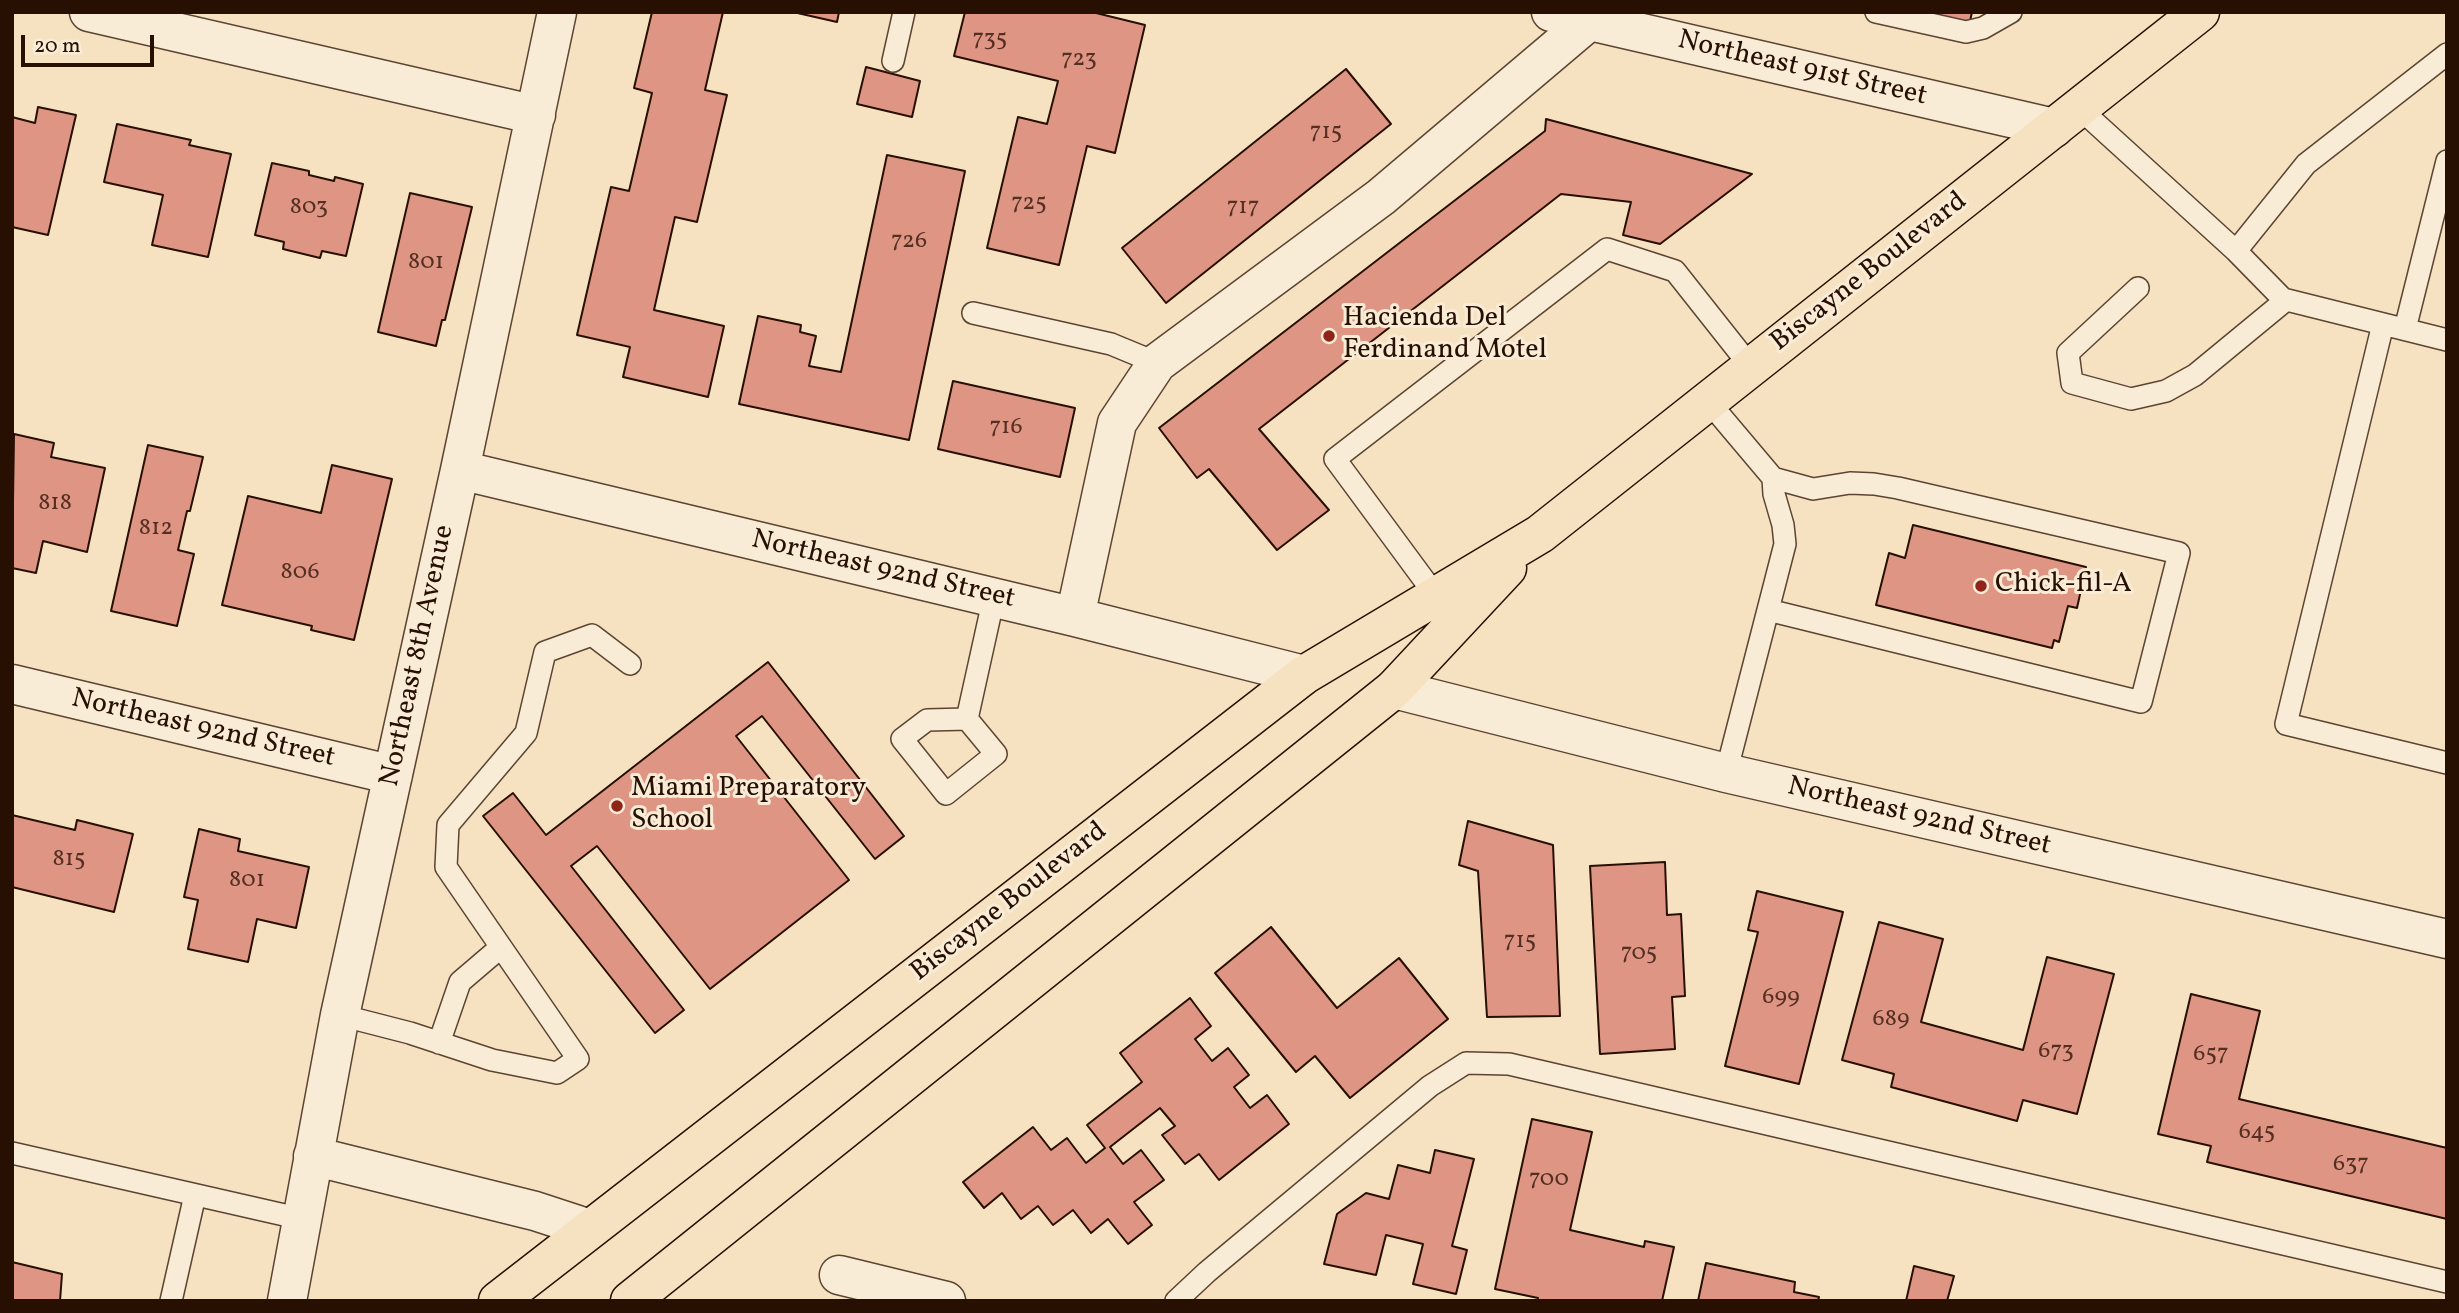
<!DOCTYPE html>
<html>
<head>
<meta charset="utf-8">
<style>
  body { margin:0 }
  #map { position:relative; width:2459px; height:1313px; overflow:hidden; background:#f6e2c0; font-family:Vollkorn,serif }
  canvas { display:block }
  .frame { position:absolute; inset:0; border:14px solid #270f02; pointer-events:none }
  .scale { position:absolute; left:21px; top:35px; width:133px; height:32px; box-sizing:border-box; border:4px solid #270f02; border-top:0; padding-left:9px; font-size:21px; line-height:24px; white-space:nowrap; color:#270f02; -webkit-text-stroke:5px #f9ecd6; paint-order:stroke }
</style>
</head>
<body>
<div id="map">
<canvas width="2459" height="1313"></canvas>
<div class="frame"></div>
<div class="scale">20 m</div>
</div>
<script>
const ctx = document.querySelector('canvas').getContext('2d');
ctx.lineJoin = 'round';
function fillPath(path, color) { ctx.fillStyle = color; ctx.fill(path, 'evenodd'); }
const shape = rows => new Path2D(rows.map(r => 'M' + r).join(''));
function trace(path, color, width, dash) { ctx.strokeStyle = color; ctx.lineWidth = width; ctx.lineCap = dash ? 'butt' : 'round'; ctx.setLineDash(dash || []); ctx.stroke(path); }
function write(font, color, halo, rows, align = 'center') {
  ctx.font = font + ' Vollkorn,serif'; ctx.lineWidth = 6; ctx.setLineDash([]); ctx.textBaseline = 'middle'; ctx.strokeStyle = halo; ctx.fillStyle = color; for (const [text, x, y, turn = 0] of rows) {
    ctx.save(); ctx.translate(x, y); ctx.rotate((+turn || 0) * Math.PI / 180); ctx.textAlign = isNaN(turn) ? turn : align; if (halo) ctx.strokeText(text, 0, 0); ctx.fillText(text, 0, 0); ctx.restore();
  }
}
const building = shape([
  [652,12,723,12,705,90,727,95,697,222,675,217,654,310,724,326,708,397,623,377,630,347,577,335,611,187,629,191,652,93,634,88,652,12],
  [793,12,839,12,837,22,793,12],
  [965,12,1092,12,1145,25,1115,153,1087,146,1059,265,987,248,1018,117,1047,124,1058,81,954,56,965,12],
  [1908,12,1972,12,1969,26,1908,12],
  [866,67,920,81,912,117,857,104,866,67],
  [1346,69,1391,124,1166,303,1122,248,1346,69],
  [38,107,76,115,48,235,12,227,12,117,35,123,38,107],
  [1546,119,1752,174,1660,244,1623,235,1631,202,1561,194,1259,429,1329,510,1277,550,1209,469,1197,478,1159,428,1545,131,1546,119],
  [117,124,191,140,189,145,231,154,208,257,152,245,163,195,104,182,117,124],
  [887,155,965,171,909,440,739,404,758,316,801,325,800,332,816,336,809,366,841,372,887,155],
  [272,163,309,171,309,175,334,181,335,177,363,184,346,256,322,251,320,258,283,249,284,242,255,235,272,163],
  [410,193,472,207,445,320,442,320,436,346,378,332,410,193],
  [953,381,1075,408,1060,477,938,449,953,381],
  [14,434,54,443,51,457,105,468,87,552,43,541,36,573,12,568,14,434],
  [148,445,203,457,190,511,187,511,178,550,194,554,177,626,111,611,148,445],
  [332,465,392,479,354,640,311,630,312,626,222,605,248,496,321,513,332,465],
  [1913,525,2086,567,2077,608,2068,606,2059,642,2054,640,2052,648,1876,605,1889,553,1905,558,1913,525],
  [768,662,904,836,875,859,762,716,736,736,849,880,710,989,597,846,571,866,684,1010,655,1033,483,816,513,793,546,835,768,662],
  [12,815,75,830,77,820,133,834,114,912,12,887,12,815],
  [1468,821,1553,845,1560,1016,1487,1017,1478,871,1459,865,1468,821],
  [199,829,240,839,238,851,309,867,296,928,257,919,248,962,188,949,198,900,184,897,199,829],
  [1665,862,1667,915,1681,914,1685,996,1672,997,1675,1049,1600,1054,1590,866,1665,862],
  [1757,891,1843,912,1799,1084,1725,1066,1758,932,1748,930,1757,891],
  [1879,922,1943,939,1921,1022,2023,1050,2047,957,2114,974,2077,1114,2023,1100,2017,1121,1891,1087,1894,1074,1842,1060,1879,922],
  [1271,927,1337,1008,1399,958,1448,1019,1350,1098,1315,1056,1296,1072,1215,973,1271,927],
  [2191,994,2260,1011,2239,1099,2447,1148,2447,1219,2207,1162,2211,1146,2158,1134,2191,994],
  [1190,998,1211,1026,1195,1039,1212,1061,1228,1048,1249,1075,1234,1087,1250,1108,1267,1095,1289,1124,1219,1180,1199,1154,1185,1164,1162,1135,1175,1126,1160,1108,1110,1147,1123,1164,1141,1150,1164,1180,1134,1202,1152,1225,1128,1244,1108,1219,1091,1233,1073,1210,1053,1225,1038,1206,1021,1219,1002,1193,984,1208,963,1182,1033,1127,1051,1150,1067,1138,1086,1163,1105,1148,1087,1125,1142,1082,1120,1053,1190,998],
  [1532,1119,1592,1132,1570,1230,1644,1247,1645,1241,1674,1247,1662,1301,1537,1301,1538,1298,1495,1289,1532,1119],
  [1435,1150,1474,1159,1452,1246,1467,1250,1456,1294,1413,1284,1423,1244,1386,1235,1376,1275,1324,1264,1337,1214,1366,1193,1389,1199,1398,1165,1430,1173,1435,1150],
  [12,1262,62,1274,60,1301,12,1301,12,1262],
  [1706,1263,1795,1282,1794,1292,1819,1297,1818,1301,1698,1301,1706,1263],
  [1914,1266,1954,1276,1947,1301,1906,1301,1914,1266]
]);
const lane = shape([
  [1876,12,1966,32,1983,28,2011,12],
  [893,61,904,12],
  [2079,108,2236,251,2283,299,2447,340],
  [2236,251,2306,164,2447,54],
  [2138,288,2068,353,2072,383,2131,399,2166,391,2195,375,2286,300],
  [973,313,1111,344,1157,363],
  [2383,324,2286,724,2447,763],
  [2405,329,2447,161],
  [1708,401,1773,478,1813,489,1850,483,1874,484,1898,488,2179,553,2141,702,1768,610],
  [1436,596,1335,459,1607,249,1675,271,1751,367],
  [967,719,996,754,946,794,902,739,927,720,967,719],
  [967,719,994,597],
  [1726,773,1785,544,1783,525,1774,494,1773,478],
  [340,1015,410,1033,492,1060,557,1073,578,1059,446,867,448,825,526,733,545,652,592,635,630,664],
  [439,1043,460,982,501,947],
  [12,1153,302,1219],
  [171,1301,195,1195],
  [1176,1301,1207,1272,1430,1086,1466,1063,1509,1064,2447,1282]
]);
const street = shape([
  [89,12,536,115],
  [1551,12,2054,128],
  [460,470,1075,617,1304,675],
  [1075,617,1117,423,1157,363,1381,197,1589,21],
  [12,684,393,775],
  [1394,689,1726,773,2447,939],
  [313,1156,535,1211,590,1229],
  [839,1275,946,1301],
  [287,1301,340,1015,460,470,557,12]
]);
const primary = shape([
  [498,1301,1304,675,1540,534,2200,12],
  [630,1301,1394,689,1507,568]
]);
const markers = [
  [1329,336,7,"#8f2418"],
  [1981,586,7,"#8f2418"],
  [617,806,7,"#8f2418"]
];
const numberNames = [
  ["735",990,41],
  ["723",1079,61],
  ["715",1326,134],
  ["725",1029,205],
  ["803",309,209],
  ["717",1243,209],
  ["726",909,243],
  ["801",426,264],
  ["716",1006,429],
  ["818",55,505],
  ["812",156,530],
  ["806",300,574],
  ["815",69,861],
  ["801",247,882],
  ["715",1520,943],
  ["705",1639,955],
  ["699",1781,999],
  ["689",1891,1021],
  ["673",2056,1053],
  ["657",2211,1056],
  ["645",2257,1134],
  ["637",2351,1166],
  ["700",1549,1181]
];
const streetNames = [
  ["Northeast 91st Street",1802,70,13],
  ["Biscayne Boulevard",1870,273,-38],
  ["Northeast 92nd Street",883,571,13],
  ["Northeast 8th Avenue",419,656,-78],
  ["Northeast 92nd Street",203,730,13],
  ["Northeast 92nd Street",1919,818,13],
  ["Biscayne Boulevard",1010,903,-38]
];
const poiNames = [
  ["Hacienda Del",1343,320],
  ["Ferdinand Motel",1343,352],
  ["Chick-fil-A",1995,586],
  ["Miami Preparatory",631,790],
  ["School",631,822]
];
fillPath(building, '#df9584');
trace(building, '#270f02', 2);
trace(lane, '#5b4432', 24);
trace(street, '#5b4432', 41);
trace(primary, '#270f02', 41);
trace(lane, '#f9ecd6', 21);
trace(street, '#f9ecd6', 38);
trace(primary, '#f6e2c0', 38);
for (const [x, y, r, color] of markers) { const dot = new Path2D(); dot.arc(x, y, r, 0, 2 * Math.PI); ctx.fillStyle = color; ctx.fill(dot); trace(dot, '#f9ecd6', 2.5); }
write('24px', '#553022', null, numberNames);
write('28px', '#270f02', '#f9ecd6', streetNames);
write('28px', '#270f02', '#f9ecd6', poiNames, 'left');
</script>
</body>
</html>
